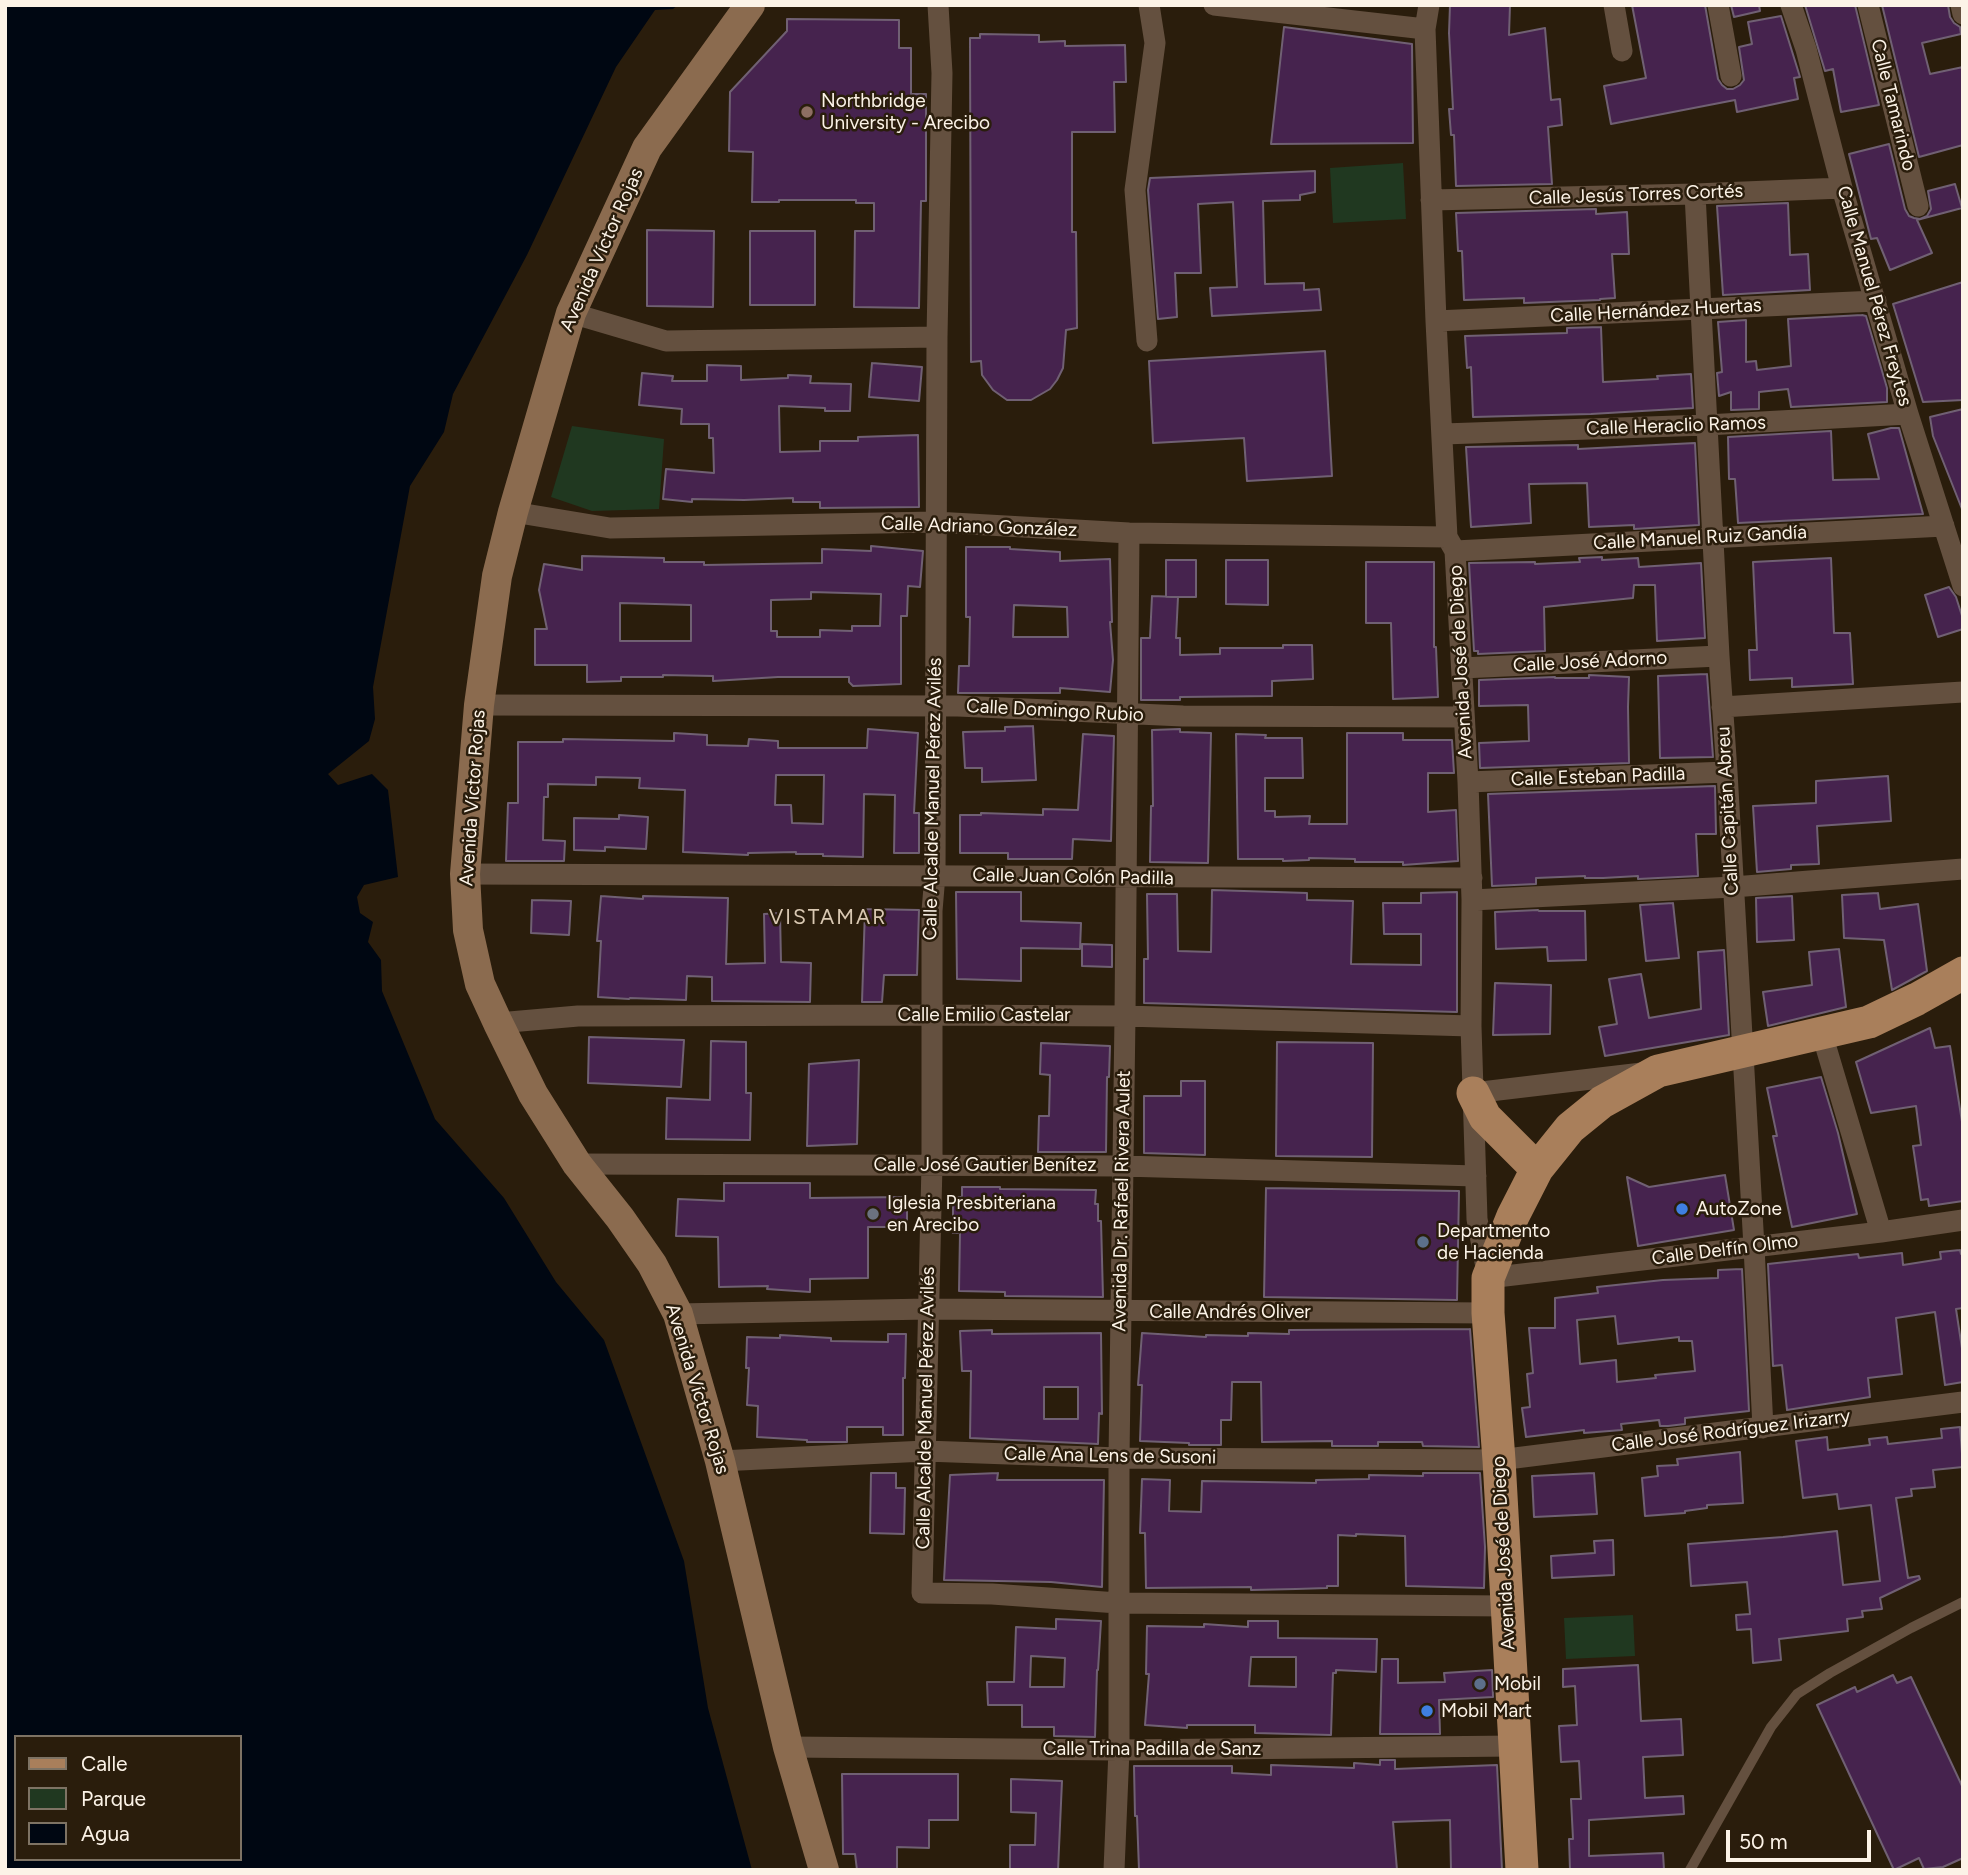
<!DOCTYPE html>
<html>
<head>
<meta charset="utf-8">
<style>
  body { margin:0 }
  #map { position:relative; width:1968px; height:1875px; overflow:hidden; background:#2a1d0c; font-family:Figtree,sans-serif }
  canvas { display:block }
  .frame { position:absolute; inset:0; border:7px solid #fcf3e7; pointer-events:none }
  .legend { position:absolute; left:14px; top:1735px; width:228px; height:126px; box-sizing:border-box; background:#2a1d0c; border:2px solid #7e7364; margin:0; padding:9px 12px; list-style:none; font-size:21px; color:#fcf3e7 }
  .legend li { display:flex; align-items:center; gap:14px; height:35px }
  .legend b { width:35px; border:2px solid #7e7364 }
  .scale { position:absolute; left:1726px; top:1830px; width:145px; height:32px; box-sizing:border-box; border:4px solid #fcf3e7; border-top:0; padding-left:9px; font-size:21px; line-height:24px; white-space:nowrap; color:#fcf3e7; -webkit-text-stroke:5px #2a1d0c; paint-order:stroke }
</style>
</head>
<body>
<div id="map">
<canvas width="1968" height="1875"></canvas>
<div class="frame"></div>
<ul class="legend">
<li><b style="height:9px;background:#a97f5b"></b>Calle</li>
<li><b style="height:19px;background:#203820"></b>Parque</li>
<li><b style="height:19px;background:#000712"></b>Agua</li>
</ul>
<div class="scale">50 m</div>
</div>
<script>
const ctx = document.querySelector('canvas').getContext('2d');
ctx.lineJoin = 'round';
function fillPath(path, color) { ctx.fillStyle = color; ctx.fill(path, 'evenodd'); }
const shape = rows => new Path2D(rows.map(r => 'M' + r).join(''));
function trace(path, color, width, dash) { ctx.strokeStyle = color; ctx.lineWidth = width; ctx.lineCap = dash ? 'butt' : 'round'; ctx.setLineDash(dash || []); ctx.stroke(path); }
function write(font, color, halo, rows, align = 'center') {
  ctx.font = font + ' Figtree,sans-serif'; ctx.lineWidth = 5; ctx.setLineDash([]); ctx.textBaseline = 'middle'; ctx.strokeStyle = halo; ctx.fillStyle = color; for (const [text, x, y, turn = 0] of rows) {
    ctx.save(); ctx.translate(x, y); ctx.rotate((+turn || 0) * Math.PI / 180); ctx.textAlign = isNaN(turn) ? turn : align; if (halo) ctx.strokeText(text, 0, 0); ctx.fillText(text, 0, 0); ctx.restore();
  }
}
const green = shape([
  [1403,163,1406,219,1333,223,1330,168],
  [572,426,664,439,659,509,592,511,551,497],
  [1633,1615,1635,1656,1566,1659,1564,1618]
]);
const water = shape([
  [5,5,678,5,673,9,655,10,616,67,527,255,453,394,444,432,410,486,373,687,375,719,369,741,328,774,338,785,372,774,388,790,398,877,364,885,357,897,360,913,373,922,368,942,381,960,382,991,435,1119,504,1198,556,1282,604,1340,684,1561,708,1708,752,1870,5,1870],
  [16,1737,240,1737,240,1859,16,1859]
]);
const building = shape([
  [1450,5,1510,5,1509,35,1545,28,1551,100,1560,99,1562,125,1548,127,1552,184,1456,186,1454,135,1451,135,1449,109,1453,109,1449,33,1450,5],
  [1632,5,1705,5,1718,79,1722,85,1727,89,1733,89,1740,85,1744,80,1739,47,1752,44,1748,22,1781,16,1800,77,1794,78,1798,99,1737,112,1735,100,1611,124,1604,86,1646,78,1632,5],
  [1731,5,1759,5,1760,11,1734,17,1731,5],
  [1805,5,1855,5,1879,105,1841,112,1833,69,1825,71,1805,5],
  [1882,5,1948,5,1950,17,1954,23,1960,27,1961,34,1922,43,1930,74,1963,67,1963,145,1919,157,1882,5],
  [787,19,899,20,899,48,911,48,911,94,926,94,926,201,921,201,919,308,854,307,855,231,874,231,874,203,856,203,856,200,779,200,779,202,752,202,753,152,729,151,730,92,787,31,787,19],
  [1284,27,1412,44,1413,143,1271,144,1284,27],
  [980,34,1039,35,1039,42,1065,41,1065,46,1125,45,1126,82,1114,82,1115,132,1072,132,1072,232,1076,232,1077,328,1066,330,1063,368,1057,380,1050,389,1031,400,1007,400,993,390,982,375,981,361,971,362,970,38,980,38,980,34],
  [1889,144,1905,209,1909,216,1914,218,1920,219,1927,216,1931,209,1928,191,1955,184,1962,208,1917,220,1932,253,1890,270,1877,238,1871,239,1849,154,1889,144],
  [1315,171,1315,192,1300,195,1300,200,1263,201,1265,284,1304,283,1304,290,1319,289,1321,310,1212,316,1210,288,1237,287,1233,202,1198,204,1201,273,1175,273,1177,317,1158,319,1148,190,1150,178,1315,171],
  [1788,203,1790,255,1808,254,1810,290,1723,295,1717,206,1788,203],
  [1596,209,1596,214,1627,212,1629,254,1612,254,1615,298,1600,299,1600,300,1524,303,1524,298,1464,300,1462,251,1458,251,1456,213,1596,209],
  [647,230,714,231,713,307,647,306,647,230],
  [750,231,815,231,815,305,750,305,750,231],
  [1963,282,1963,400,1923,402,1893,304,1963,282],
  [1862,315,1866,316,1887,388,1887,402,1791,407,1788,389,1759,392,1759,409,1731,410,1731,392,1719,396,1717,373,1722,372,1718,322,1746,320,1746,362,1756,361,1757,370,1791,366,1788,319,1862,315],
  [1601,327,1603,382,1658,379,1657,376,1691,374,1693,408,1591,414,1473,417,1471,367,1467,368,1465,336,1567,333,1567,328,1601,327],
  [1325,351,1332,476,1247,481,1244,438,1153,443,1149,361,1325,351],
  [872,363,922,367,919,401,869,397,872,363],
  [707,365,741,366,741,380,788,378,788,375,811,376,810,383,851,384,850,411,825,411,825,408,779,406,780,452,820,451,820,441,858,441,858,437,918,435,919,507,820,508,820,502,793,502,793,498,744,500,692,499,692,502,663,499,666,469,714,473,713,438,709,438,709,424,681,424,682,409,639,405,642,373,673,376,672,381,707,381,707,365],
  [1963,409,1963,509,1962,509,1933,436,1930,417,1963,409],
  [1891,428,1899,428,1923,514,1738,523,1735,479,1729,479,1728,437,1831,431,1833,480,1879,479,1868,434,1891,428],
  [1695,443,1699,525,1634,529,1634,525,1589,527,1587,483,1529,484,1531,523,1471,527,1466,447,1578,445,1578,449,1695,443],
  [871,546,923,551,920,587,908,586,907,616,901,616,901,684,853,686,849,682,849,677,778,677,713,681,713,676,663,675,663,677,621,677,621,681,587,682,587,665,535,665,535,629,547,629,539,590,544,564,582,570,582,556,664,558,664,562,704,562,704,565,822,563,822,549,871,551,871,546],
  [811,592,881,594,880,626,852,626,852,631,820,630,820,637,777,637,777,631,771,631,771,600,811,599,811,592],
  [620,603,691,605,691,641,620,641,620,603],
  [966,547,1010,547,1010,549,1060,552,1060,561,1110,559,1112,622,1110,622,1113,660,1110,692,1060,688,1060,693,958,693,959,666,969,666,970,617,966,617,966,547],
  [1014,605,1067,607,1068,637,1013,637,1014,605],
  [1602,557,1602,560,1638,558,1639,567,1701,563,1705,638,1657,641,1655,585,1634,585,1633,598,1544,607,1545,651,1478,654,1478,651,1474,651,1469,563,1535,562,1535,564,1580,562,1579,558,1602,557],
  [1831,558,1834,633,1850,633,1853,684,1792,687,1792,678,1750,680,1749,650,1757,650,1753,562,1831,558],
  [1166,560,1196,560,1196,597,1166,597,1166,560],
  [1226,560,1268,560,1268,605,1226,604,1226,560],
  [1366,562,1434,562,1434,647,1436,647,1438,697,1393,699,1391,623,1366,623,1366,562],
  [1949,587,1956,597,1963,619,1963,629,1938,637,1925,595,1949,587],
  [1152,596,1178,597,1176,638,1180,638,1180,655,1220,654,1220,648,1283,648,1283,645,1312,645,1313,679,1272,681,1272,696,1180,697,1180,700,1141,700,1141,638,1150,638,1152,596],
  [1707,674,1713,757,1660,758,1658,676,1707,674],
  [1589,675,1629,677,1628,707,1629,763,1480,768,1479,743,1529,741,1528,705,1479,706,1479,680,1555,677,1555,678,1589,678,1589,675],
  [1033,726,1036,780,982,782,982,768,965,768,963,732,1005,731,1005,727,1033,726],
  [868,729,918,733,914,813,919,813,919,853,894,853,895,795,864,794,863,857,823,856,823,854,796,854,796,852,748,853,748,855,683,852,685,790,639,788,640,778,596,777,596,785,548,784,548,797,544,797,543,840,565,841,564,861,506,861,508,803,518,803,518,742,563,742,563,739,674,741,674,733,707,735,707,745,748,746,749,739,778,741,778,748,867,748,868,729],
  [776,775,824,775,823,824,792,823,791,805,775,805,776,775],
  [1180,729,1180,732,1211,733,1208,863,1150,862,1151,806,1153,806,1152,730,1180,729],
  [1347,733,1403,733,1403,740,1452,740,1454,773,1428,773,1428,812,1456,810,1458,861,1403,865,1403,862,1355,862,1355,859,1309,858,1309,860,1283,861,1283,859,1238,859,1236,734,1266,735,1265,738,1302,738,1303,778,1265,778,1265,811,1275,811,1275,817,1310,816,1309,824,1347,824,1347,733],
  [1083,734,1114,736,1111,841,1073,839,1072,859,1008,859,1008,853,960,853,960,815,981,815,981,813,1043,815,1043,809,1078,810,1083,734],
  [1888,776,1891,821,1817,826,1819,864,1791,865,1791,869,1757,872,1753,806,1816,803,1816,781,1888,776],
  [1715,786,1716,834,1696,834,1698,876,1638,879,1638,876,1603,878,1585,878,1585,876,1536,878,1536,884,1492,886,1488,794,1715,786],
  [619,815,648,817,646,849,605,847,605,851,574,850,574,818,619,819,619,815],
  [1212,890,1307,893,1307,900,1353,901,1351,964,1421,965,1421,934,1384,934,1383,903,1421,903,1421,893,1457,892,1457,1012,1144,1003,1144,959,1148,959,1147,894,1177,894,1178,951,1211,952,1212,890],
  [956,892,1021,892,1021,921,1081,923,1080,949,1021,948,1021,981,957,979,956,892],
  [1878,893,1880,909,1918,904,1927,971,1892,990,1884,940,1844,938,1842,895,1878,893],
  [601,896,643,899,643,896,728,898,726,964,765,963,764,914,780,913,781,962,811,963,810,1002,712,1001,712,977,687,976,686,1000,630,998,629,999,598,997,601,941,597,941,601,896],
  [1792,896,1794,940,1757,942,1756,898,1792,896],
  [532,900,571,901,569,935,531,933,532,900],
  [1673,903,1679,958,1646,961,1640,905,1673,903],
  [865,909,919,910,917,975,884,975,882,1002,862,1002,865,909],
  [1538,910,1539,911,1585,911,1586,960,1548,961,1547,947,1496,949,1495,912,1538,910],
  [1082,944,1112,945,1112,967,1082,966,1082,944],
  [1839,949,1846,1007,1768,1026,1763,992,1812,985,1809,952,1839,949],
  [1724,950,1729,1035,1605,1056,1599,1027,1617,1024,1609,979,1641,974,1649,1018,1701,1009,1698,952,1724,950],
  [1495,983,1551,985,1550,1034,1493,1035,1495,983],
  [1930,1028,1935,1048,1950,1046,1963,1128,1963,1201,1929,1206,1928,1199,1921,1200,1913,1146,1921,1145,1916,1106,1871,1113,1856,1062,1930,1028],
  [589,1037,684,1040,681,1087,588,1083,589,1037],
  [711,1041,746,1042,746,1093,751,1093,750,1140,666,1139,667,1098,710,1100,711,1041],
  [1277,1042,1373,1043,1372,1157,1276,1156,1277,1042],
  [1041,1043,1110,1046,1109,1077,1107,1077,1106,1152,1038,1152,1039,1116,1049,1116,1050,1075,1040,1074,1041,1043],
  [859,1060,857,1144,807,1146,809,1064,859,1060],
  [1821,1077,1838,1133,1857,1214,1792,1227,1773,1136,1777,1136,1767,1088,1821,1077],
  [1181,1081,1205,1081,1205,1155,1144,1153,1144,1096,1181,1096,1181,1081],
  [1725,1175,1734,1230,1638,1246,1627,1177,1649,1187,1725,1175],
  [724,1183,810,1183,810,1198,907,1197,907,1227,868,1227,868,1278,810,1279,810,1292,767,1289,768,1286,719,1287,718,1237,676,1236,678,1199,724,1201,724,1183],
  [962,1187,1000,1187,1000,1189,1096,1190,1095,1204,1098,1204,1098,1221,1101,1221,1103,1297,1005,1296,1005,1292,959,1291,960,1233,953,1233,953,1197,962,1197,962,1187],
  [1266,1188,1459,1191,1457,1300,1264,1297,1266,1188],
  [1960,1250,1961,1254,1963,1253,1963,1308,1956,1309,1963,1355,1963,1382,1945,1385,1935,1312,1896,1318,1902,1374,1868,1378,1870,1397,1787,1410,1782,1365,1773,1366,1768,1264,1858,1254,1859,1258,1902,1253,1903,1265,1941,1259,1940,1252,1960,1250],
  [1742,1269,1749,1411,1685,1418,1685,1424,1668,1426,1660,1426,1659,1420,1621,1424,1622,1430,1584,1433,1584,1430,1526,1437,1522,1408,1530,1407,1527,1374,1533,1373,1529,1328,1555,1328,1555,1298,1598,1293,1597,1287,1663,1280,1718,1278,1718,1270,1742,1269],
  [1615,1316,1618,1344,1679,1337,1679,1341,1692,1341,1695,1371,1655,1375,1656,1378,1617,1382,1616,1360,1580,1364,1577,1320,1615,1316],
  [1470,1329,1479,1447,1423,1446,1422,1442,1378,1442,1378,1446,1332,1446,1332,1441,1262,1442,1261,1382,1232,1382,1231,1420,1221,1420,1221,1445,1189,1445,1189,1443,1140,1441,1142,1385,1138,1385,1142,1333,1206,1337,1206,1335,1248,1336,1248,1333,1289,1334,1289,1330,1470,1329],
  [992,1330,992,1334,1101,1333,1102,1414,1099,1413,1098,1444,970,1438,971,1371,962,1371,960,1331,992,1330],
  [1044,1387,1078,1387,1078,1419,1044,1419,1044,1387],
  [888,1334,906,1334,905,1378,903,1378,903,1435,883,1435,883,1427,847,1427,847,1442,807,1442,807,1440,757,1437,758,1406,747,1405,749,1368,746,1368,747,1337,780,1338,780,1335,831,1338,831,1341,888,1342,888,1334],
  [1960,1427,1963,1467,1933,1470,1935,1487,1911,1489,1912,1496,1896,1498,1908,1578,1919,1576,1920,1579,1880,1598,1882,1609,1862,1611,1863,1617,1847,1619,1848,1631,1779,1639,1781,1660,1753,1663,1751,1629,1737,1630,1736,1615,1750,1614,1747,1582,1691,1586,1688,1544,1783,1537,1837,1531,1843,1585,1880,1581,1871,1505,1839,1509,1837,1494,1803,1498,1796,1441,1827,1437,1828,1450,1870,1445,1869,1439,1887,1437,1888,1444,1942,1438,1941,1429,1960,1427],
  [1740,1452,1743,1503,1707,1505,1707,1508,1685,1511,1685,1513,1645,1516,1642,1478,1658,1476,1657,1466,1678,1465,1677,1459,1740,1452],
  [871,1473,896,1473,896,1488,905,1488,904,1534,870,1533,871,1473],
  [998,1473,997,1480,1104,1480,1102,1587,1051,1582,944,1580,950,1475,998,1473],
  [1423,1473,1480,1473,1485,1547,1484,1588,1406,1586,1405,1536,1356,1534,1356,1536,1338,1535,1338,1586,1327,1586,1327,1588,1296,1589,1251,1590,1251,1587,1146,1588,1145,1533,1140,1533,1142,1479,1170,1480,1169,1511,1201,1512,1202,1481,1316,1483,1316,1480,1369,1479,1369,1475,1423,1476,1423,1473],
  [1594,1473,1597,1514,1534,1517,1532,1476,1594,1473],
  [1613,1540,1614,1575,1552,1578,1551,1556,1595,1553,1594,1541,1613,1540],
  [1056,1619,1101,1621,1098,1670,1097,1670,1095,1737,1054,1736,1054,1727,1022,1727,1022,1705,988,1705,987,1682,1014,1682,1016,1627,1056,1629,1056,1619],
  [1031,1656,1065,1658,1064,1687,1030,1687,1031,1656],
  [1248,1621,1278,1621,1278,1638,1377,1639,1376,1672,1336,1670,1336,1673,1333,1673,1331,1735,1255,1733,1255,1725,1187,1725,1187,1728,1145,1725,1149,1674,1146,1674,1147,1626,1204,1627,1204,1624,1248,1627,1248,1621],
  [1251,1657,1296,1657,1296,1687,1249,1686,1251,1657],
  [1382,1659,1398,1659,1398,1683,1445,1682,1444,1673,1492,1670,1493,1697,1439,1700,1440,1734,1380,1734,1382,1659],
  [1638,1665,1641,1721,1681,1719,1683,1755,1643,1757,1645,1798,1683,1796,1684,1814,1589,1820,1589,1856,1663,1853,1664,1870,1570,1870,1569,1839,1573,1839,1571,1799,1581,1799,1579,1761,1561,1762,1559,1726,1577,1725,1575,1686,1563,1687,1563,1669,1638,1665],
  [1893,1675,1897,1683,1911,1677,1963,1788,1963,1858,1943,1867,1924,1869,1919,1858,1894,1870,1817,1705,1855,1687,1857,1692,1893,1675],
  [1380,1760,1395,1760,1395,1769,1497,1765,1502,1870,1451,1870,1450,1820,1393,1822,1397,1870,1139,1870,1137,1816,1135,1816,1134,1766,1232,1766,1232,1773,1271,1775,1271,1765,1354,1768,1354,1763,1380,1765,1380,1760],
  [842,1774,958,1774,958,1820,929,1820,929,1848,897,1847,897,1870,857,1870,855,1854,843,1854,842,1774],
  [1011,1779,1062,1781,1058,1870,1010,1870,1010,1845,1035,1845,1036,1813,1011,1812,1011,1779]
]);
const lane = shape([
  [1690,1870,1771,1727,1797,1694,1830,1673,1911,1628,1963,1602]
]);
const street = shape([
  [938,5,942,73,937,337,935,875,932,911,932,1164,922,1593,992,1594,1118,1603,1507,1606],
  [1214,5,1425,29],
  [1429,5,1425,29,1436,321,1447,537,1455,551,1468,782,1472,900,1471,1026,1477,1219,1488,1278,1881,1232,1963,1220],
  [1614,5,1622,51],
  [1718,5,1731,76],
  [1791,5,1806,49,1842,188,1908,414,1963,586],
  [1868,5,1918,206],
  [1961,5,1963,14],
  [1695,194,1719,656,1727,772,1754,1247,1763,1428],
  [1431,200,1695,194,1842,188],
  [571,313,666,341,937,337],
  [1436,321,1876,301],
  [1147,341,1135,190,1155,43,1149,5],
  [1443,434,1706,425,1908,414],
  [513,512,610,528,935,522,1129,533,1447,537],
  [1455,551,1944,526],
  [1462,668,1719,656],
  [479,705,958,706,1183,716,1463,717],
  [1722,707,1963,692],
  [1468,782,1727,772],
  [465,874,1472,878],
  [1472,900,1733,887,1963,869],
  [498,1023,578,1016,930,1015,1125,1016,1471,1026],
  [1822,1034,1881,1232],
  [1473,1093,1642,1073],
  [577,1164,1123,1166,1476,1176],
  [678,1314,927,1309,1488,1313],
  [720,1461,925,1451,1119,1458,1499,1460,1963,1402],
  [788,1747,1119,1750,1515,1746],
  [1114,1870,1119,1750,1119,1458,1125,1016,1129,533]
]);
const secondary = shape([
  [750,5,647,148,571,313,513,512,497,576,479,705,465,874,468,930,480,984,498,1023,533,1094,577,1164,620,1218,652,1264,678,1314,720,1461,788,1747,824,1870]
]);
const primary = shape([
  [1473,1093,1485,1117,1537,1169],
  [1522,1870,1499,1460,1488,1313,1488,1278,1513,1216,1537,1169,1570,1128,1602,1102,1658,1071,1869,1022,1917,999,1963,973]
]);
const markers = [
  [807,112,7,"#8d6e63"],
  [1682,1209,7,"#3f7fe0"],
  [873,1214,7,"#6b7280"],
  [1423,1242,7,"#5c6f8a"],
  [1480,1684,7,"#5c6f8a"],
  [1427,1711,7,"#3f7fe0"]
];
const poiNames = [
  ["Northbridge",821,101],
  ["University - Arecibo",821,123],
  ["Iglesia Presbiteriana",887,1203],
  ["en Arecibo",887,1225],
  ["AutoZone",1696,1209],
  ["Departmento",1437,1231],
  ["de Hacienda",1437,1253],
  ["Mobil",1494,1684],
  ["Mobil Mart",1441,1711]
];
const streetNames = [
  ["Calle Tamarindo",1893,105,76],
  ["Calle Jesús Torres Cortés",1636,195,-2],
  ["Avenida Víctor Rojas",602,250,-66],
  ["Calle Manuel Pérez Freytes",1874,296,74],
  ["Calle Hernández Huertas",1656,311,-3],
  ["Calle Heraclio Ramos",1676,426,-2],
  ["Calle Adriano González",979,527,2],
  ["Calle Manuel Ruiz Gandía",1700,538,-3],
  ["Avenida José de Diego",1461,662,-93],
  ["Calle José Adorno",1590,662,-3],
  ["Calle Domingo Rubio",1055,711,3],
  ["Calle Esteban Padilla",1598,777,-2],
  ["Avenida Víctor Rojas",473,798,-86],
  ["Calle Alcalde Manuel Pérez Avilés",933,799,-89],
  ["Calle Capitán Abreu",1728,811,-93],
  ["Calle Juan Colón Padilla",1073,877,1],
  ["Calle Emilio Castelar",984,1015],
  ["Calle José Gautier Benítez",985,1165],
  ["Avenida Dr. Rafael Rivera Aulet",1122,1201,-89],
  ["Calle Delfín Olmo",1725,1250,-7],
  ["Calle Andrés Oliver",1230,1312],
  ["Avenida Víctor Rojas",697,1389,73],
  ["Calle Alcalde Manuel Pérez Avilés",926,1408,-89],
  ["Calle José Rodríguez Irizarry",1731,1431,-7],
  ["Calle Ana Lens de Susoni",1110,1456,1],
  ["Avenida José de Diego",1504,1553,-93],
  ["Calle Trina Padilla de Sanz",1152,1749]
];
const neighbourhoodNames = [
  ["VISTAMAR",828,918]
];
fillPath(green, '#203820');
fillPath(water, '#000712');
fillPath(building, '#46234e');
trace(building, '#706073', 2);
trace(lane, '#64503f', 10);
trace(street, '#64503f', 21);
trace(secondary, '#8b6b4f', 30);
trace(primary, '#a97f5b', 33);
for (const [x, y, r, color] of markers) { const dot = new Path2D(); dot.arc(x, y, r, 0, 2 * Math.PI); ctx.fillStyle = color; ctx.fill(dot); trace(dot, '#2a1d0c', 2.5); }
write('19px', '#fcf3e7', '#2a1d0c', poiNames, 'left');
write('19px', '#fcf3e7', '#2a1d0c', streetNames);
ctx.letterSpacing = '2px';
write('21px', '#d9c8b2', '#2a1d0c', neighbourhoodNames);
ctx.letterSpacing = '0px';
</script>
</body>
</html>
